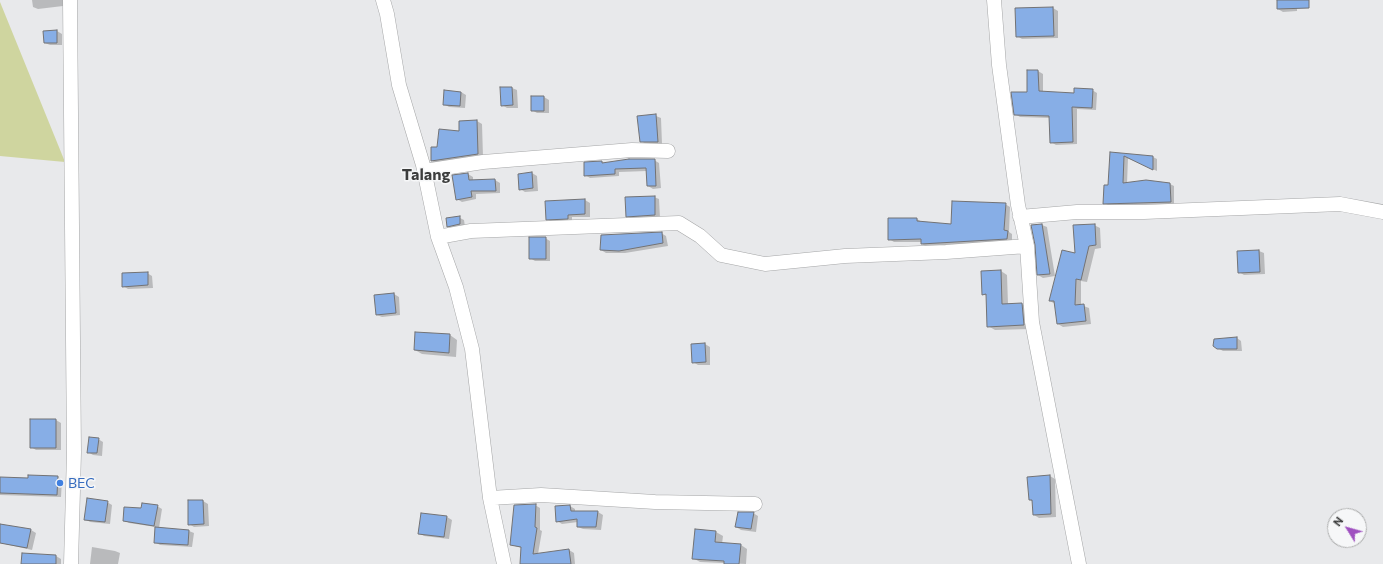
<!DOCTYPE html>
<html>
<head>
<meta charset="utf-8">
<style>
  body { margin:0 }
  #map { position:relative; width:1383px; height:564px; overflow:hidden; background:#e8e9eb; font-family:Commissioner,sans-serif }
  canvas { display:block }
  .north { position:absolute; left:1327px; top:508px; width:40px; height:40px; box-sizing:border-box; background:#f6f7f8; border:1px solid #acadad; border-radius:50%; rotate:307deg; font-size:11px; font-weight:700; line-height:16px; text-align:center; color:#3c3d3d }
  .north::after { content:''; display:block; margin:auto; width:14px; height:18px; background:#9f50c0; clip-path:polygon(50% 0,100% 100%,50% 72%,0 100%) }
</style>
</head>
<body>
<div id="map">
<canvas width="1383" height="564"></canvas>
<div class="north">N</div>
</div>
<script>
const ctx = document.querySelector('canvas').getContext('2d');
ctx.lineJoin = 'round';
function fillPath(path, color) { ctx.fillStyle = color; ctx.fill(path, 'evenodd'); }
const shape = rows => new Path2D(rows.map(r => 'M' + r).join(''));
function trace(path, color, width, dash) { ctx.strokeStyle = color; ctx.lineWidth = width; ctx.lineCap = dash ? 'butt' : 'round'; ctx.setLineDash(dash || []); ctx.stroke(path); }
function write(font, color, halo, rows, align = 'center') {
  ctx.font = font + ' Commissioner,sans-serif'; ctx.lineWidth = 3; ctx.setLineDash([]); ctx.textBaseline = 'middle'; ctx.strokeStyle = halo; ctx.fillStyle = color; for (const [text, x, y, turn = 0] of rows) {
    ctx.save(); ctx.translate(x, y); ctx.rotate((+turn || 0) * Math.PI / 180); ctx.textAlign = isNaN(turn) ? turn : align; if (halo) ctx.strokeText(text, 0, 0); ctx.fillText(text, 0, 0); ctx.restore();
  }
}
const green = shape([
  [0,2,65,162,0,156]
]);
const shadow = shape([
  [32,0,63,0,63,6,38,9,33,7],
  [1278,0,1297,0,1297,11,1283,12,1278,9],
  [1053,8,1058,11,1058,38,1022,39,1017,36],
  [57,31,62,34,62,45,50,45,45,43],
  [1028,71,1038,71,1043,74,1043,92,1075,94,1092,90,1097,93,1096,110,1077,109,1077,144,1056,145,1051,142,1050,118,1020,117,1015,114,1028,93],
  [512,88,517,90,518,108,507,108,502,105],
  [445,91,461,92,466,95,465,108,449,107,444,104],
  [544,97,549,100,549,113,537,113,532,110],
  [656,116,661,118,662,144,646,144,641,141],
  [477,121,482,124,483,157,437,164,432,161,438,148],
  [1111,153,1153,157,1157,159,1157,171,1128,158,1127,184,1170,184,1174,186,1174,204,1108,205,1104,203,1109,186],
  [654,160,659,163,661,188,653,189,648,186,647,171,619,172,619,176,590,178,585,175,601,162,604,163],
  [532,173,537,176,538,191,525,192,520,189],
  [468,174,473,177,473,181,495,180,500,183,500,193,476,194,476,199,462,202,457,199],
  [654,197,659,199,660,218,632,219,627,216],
  [585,200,590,203,590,217,572,217,572,221,552,222,547,219],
  [1005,204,1010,207,1009,232,1012,234,1012,241,927,247,922,244,922,242,894,242,889,239,917,219,922,222,952,225],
  [460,218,464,220,465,227,453,229,448,226],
  [1042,225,1047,227,1055,276,1043,278,1038,275],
  [1094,225,1100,228,1101,248,1095,249,1087,282,1081,281,1081,305,1089,308,1091,324,1063,327,1058,324,1055,304,1050,301],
  [661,233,666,236,668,246,625,253,606,253,601,250],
  [545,238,550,241,550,261,535,261,530,258],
  [1259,251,1264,253,1265,274,1244,275,1239,272,1238,252],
  [1001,271,1007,275,1008,304,1022,304,1029,308,1030,329,995,330,988,326,987,296,983,294],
  [147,273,152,276,153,288,128,289,123,286],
  [394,294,399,297,400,315,382,317,377,315],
  [450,335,457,340,456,357,422,354,415,350],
  [1237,338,1241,341,1242,351,1223,351,1214,346],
  [705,344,710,347,710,365,698,365,693,362,692,345],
  [56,420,61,423,61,450,36,450,31,447],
  [98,439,103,442,102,456,93,455,88,452],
  [1050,476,1055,479,1056,517,1039,518,1034,515,1033,502,1030,500,1028,478],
  [58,477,62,480,61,497,0,495,0,478,28,479],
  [189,501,203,501,208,504,209,526,194,527,189,524],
  [107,502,112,505,110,524,90,522,85,519],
  [535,505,540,508,540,530,542,531,538,554,569,550,574,553,575,564,521,564,522,548,511,545],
  [157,506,162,509,159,528,189,531,194,533,192,547,160,545,155,542,156,527,129,523,124,520,142,509],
  [570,506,575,509,575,512,598,512,603,515,601,530,583,529,578,527,578,522,562,524,557,521],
  [753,513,758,516,756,532,741,530,736,527],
  [422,514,447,517,452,520,449,539,424,536,419,533],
  [0,524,31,530,36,533,32,550,0,543],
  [696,530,716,532,723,536,722,544,741,545,747,549,746,564,700,562,693,558],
  [92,547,115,551,120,553,118,564,90,564],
  [56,556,61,559,61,564,22,564]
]);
const building = shape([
  [1277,0,1309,0,1309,8,1277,9,1277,0],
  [1053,7,1054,36,1016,37,1015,8,1053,7],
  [57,30,57,43,44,43,43,31,57,30],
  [1027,70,1038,70,1039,91,1074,93,1074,88,1093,89,1092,108,1072,107,1073,142,1050,143,1049,116,1014,115,1011,92,1027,92,1027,70],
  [500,87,512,87,513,105,501,106,500,87],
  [444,90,461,92,460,106,443,105,444,90],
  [531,96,544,96,544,111,531,111,531,96],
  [656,114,658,142,640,142,637,116,656,114],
  [477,120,478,154,431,161,431,147,437,147,439,129,459,131,459,121,477,120],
  [1110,152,1153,156,1153,170,1124,156,1123,183,1146,180,1170,183,1171,202,1103,204,1104,185,1108,185,1110,152],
  [629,159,655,159,656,186,647,186,646,168,615,169,615,174,584,176,584,162,602,161,602,163,629,159],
  [532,172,533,188,519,190,518,174,532,172],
  [468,173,469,180,495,179,496,191,471,191,472,197,456,200,452,175,468,173],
  [655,196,655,215,626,217,625,197,655,196],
  [585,199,585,214,568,215,568,219,546,220,545,201,585,199],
  [952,201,1006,203,1004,230,1008,231,1007,239,921,244,921,239,888,240,888,218,917,218,917,221,951,224,952,201],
  [460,216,460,224,447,227,446,218,460,216],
  [1042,224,1050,274,1037,275,1035,245,1031,225,1042,224],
  [1095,224,1096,245,1089,246,1081,280,1076,279,1075,305,1084,304,1086,321,1057,324,1054,301,1049,301,1062,250,1075,253,1073,225,1095,224],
  [662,232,663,243,619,251,600,250,601,235,662,232],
  [529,237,546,237,546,259,529,259,529,237],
  [1259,250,1260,272,1238,273,1237,251,1259,250],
  [1001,270,1002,304,1022,303,1024,325,987,327,986,294,982,295,981,271,1001,270],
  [148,272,148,285,122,287,122,273,148,272],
  [394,293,396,313,376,315,374,295,394,293],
  [415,332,450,334,449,353,414,350,415,332],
  [1237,337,1237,349,1217,349,1213,346,1214,339,1237,337],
  [705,343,706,362,692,363,691,344,705,343],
  [30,419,56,419,56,448,30,448,30,419],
  [89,437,99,438,97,453,87,453,89,437],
  [28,475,58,476,57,495,0,493,0,477,28,478,28,475],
  [1050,475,1051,514,1033,515,1032,500,1029,500,1027,477,1050,475],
  [87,498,108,501,105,522,84,520,87,498],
  [188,500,203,500,204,524,188,525,188,500],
  [142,503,158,505,154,526,123,521,124,507,141,508,142,503],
  [536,504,535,527,537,528,533,554,569,549,571,564,520,564,521,547,510,545,514,505,536,504],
  [570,505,571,511,598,511,596,527,577,527,577,519,556,522,555,506,570,505],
  [738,512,754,512,751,529,735,527,738,512],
  [421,513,447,516,444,537,418,534,421,513],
  [0,524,31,529,27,548,0,543,0,524],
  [155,527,189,530,188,545,154,543,155,527],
  [695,529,716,531,715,542,741,544,739,564,724,564,724,561,692,559,695,529],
  [22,553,56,555,56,564,21,564,22,553]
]);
const minor = shape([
  [70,0,74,452,71,564],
  [383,0,387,14,399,85,423,165,438,237,456,287,472,349,490,498,504,564],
  [994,0,999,65,1018,205,1027,246,1032,322,1079,564],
  [424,171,483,162,632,150,668,151],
  [1020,217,1077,212,1144,212,1340,204,1383,212],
  [438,237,471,231,679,223,700,236,721,255,765,264,845,256,946,252,1027,246],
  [490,498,541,495,655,502,755,504]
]);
const markers = [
  [60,483,4,"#3f7fe0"]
];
const shopNames = [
  ["BEC",68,483]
];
const quarterNames = [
  ["Talang",426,175]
];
fillPath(green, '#cfd59f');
fillPath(shadow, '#0003');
fillPath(building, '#87aee6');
trace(building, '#727274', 1);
trace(minor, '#a5a6a7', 15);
trace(minor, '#fff', 14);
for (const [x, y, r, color] of markers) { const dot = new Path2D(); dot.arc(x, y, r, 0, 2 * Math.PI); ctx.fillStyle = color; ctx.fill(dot); trace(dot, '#f6f7f8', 1.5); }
write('14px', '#366cbe', '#f6f7f8', shopNames, 'left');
write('bold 16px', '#3c3d3d', '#f6f7f8', quarterNames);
</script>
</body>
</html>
